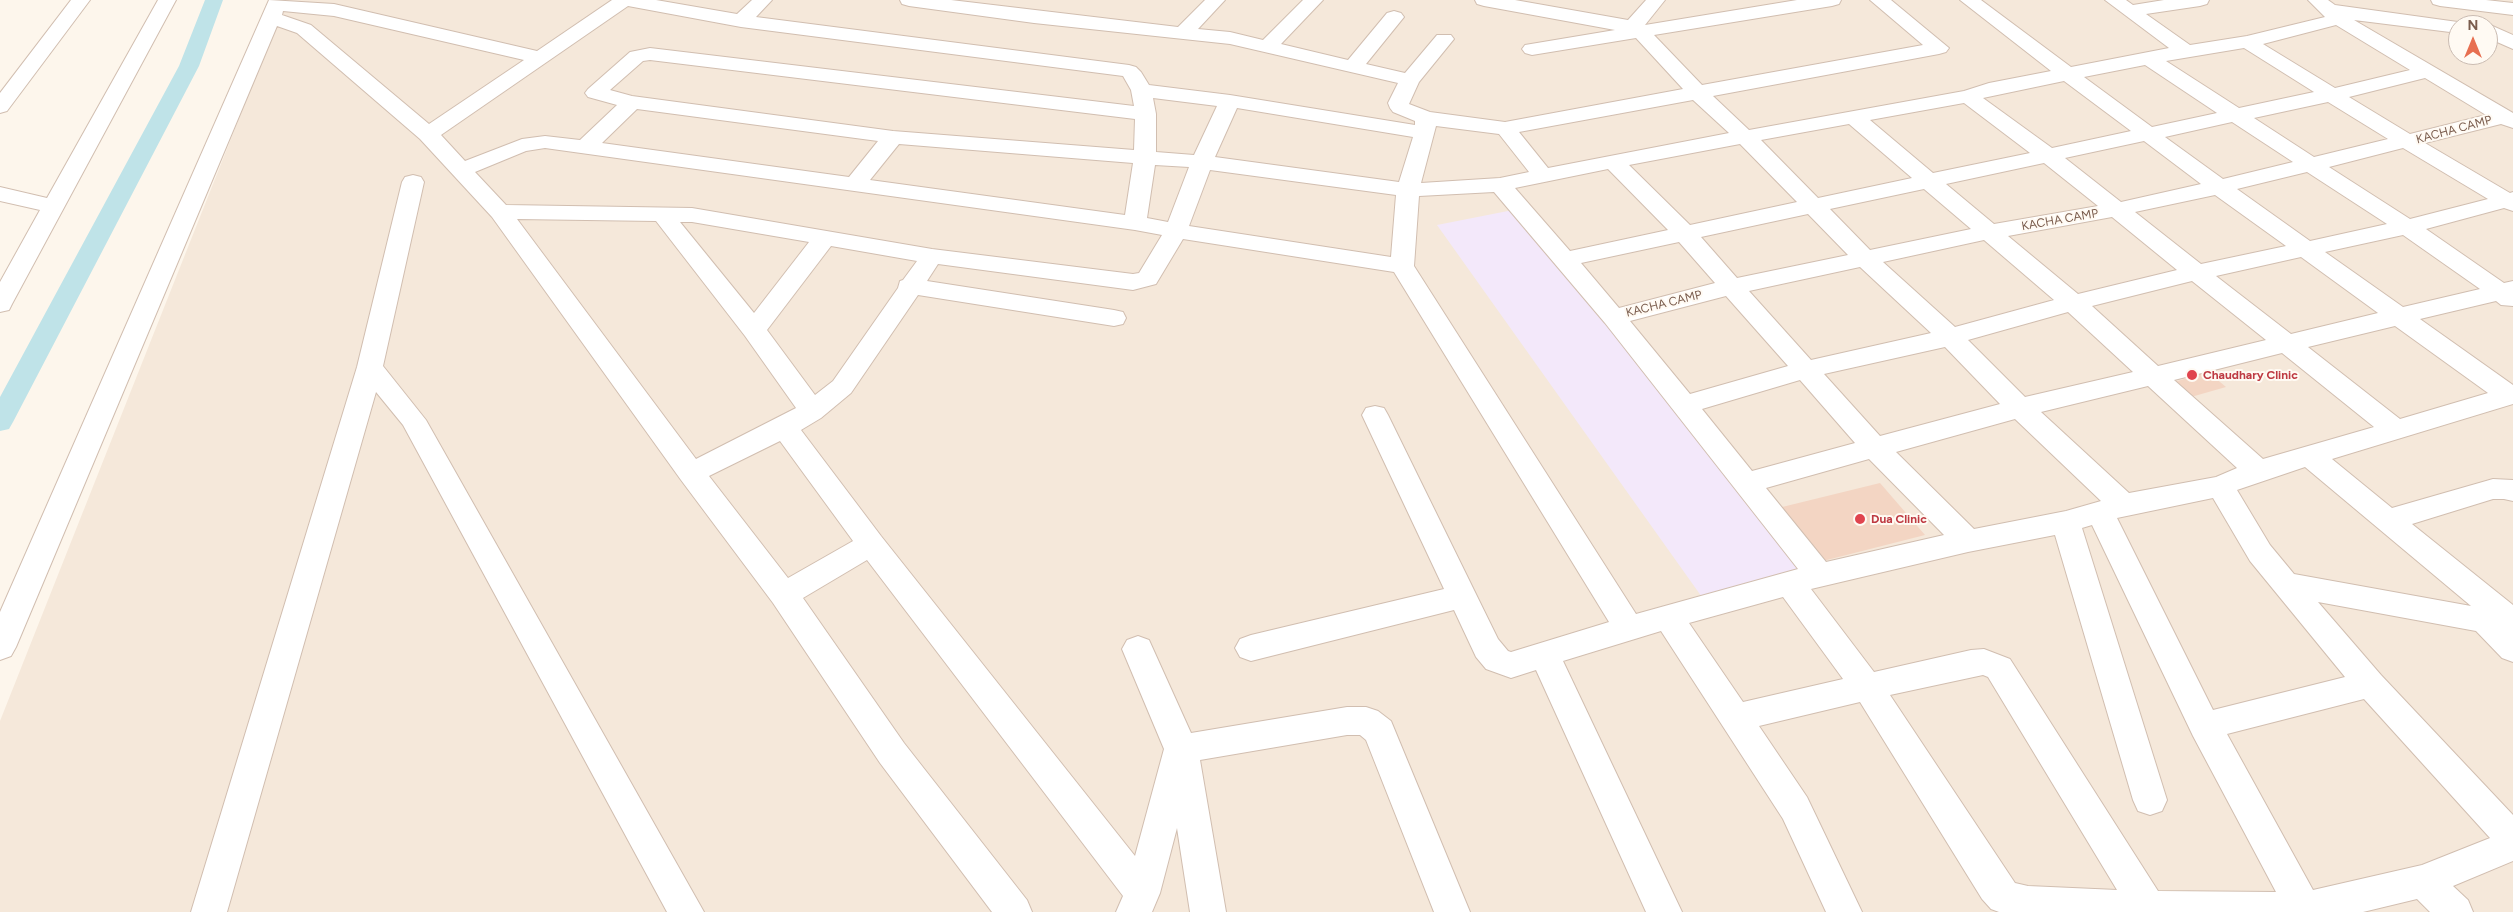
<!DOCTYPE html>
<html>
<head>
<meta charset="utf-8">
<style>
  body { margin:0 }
  #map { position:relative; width:2513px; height:912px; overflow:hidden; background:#fdf6ec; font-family:Figtree,sans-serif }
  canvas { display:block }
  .north { position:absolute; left:2448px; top:15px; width:50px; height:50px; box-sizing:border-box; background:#fffaf3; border:1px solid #cabbb1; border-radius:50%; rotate:0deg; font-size:14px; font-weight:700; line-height:20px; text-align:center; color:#7a5c4d }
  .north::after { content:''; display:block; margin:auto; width:18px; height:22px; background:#e76f51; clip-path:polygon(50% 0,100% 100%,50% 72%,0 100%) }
</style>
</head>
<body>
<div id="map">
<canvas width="2513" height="912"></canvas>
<div class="north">N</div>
</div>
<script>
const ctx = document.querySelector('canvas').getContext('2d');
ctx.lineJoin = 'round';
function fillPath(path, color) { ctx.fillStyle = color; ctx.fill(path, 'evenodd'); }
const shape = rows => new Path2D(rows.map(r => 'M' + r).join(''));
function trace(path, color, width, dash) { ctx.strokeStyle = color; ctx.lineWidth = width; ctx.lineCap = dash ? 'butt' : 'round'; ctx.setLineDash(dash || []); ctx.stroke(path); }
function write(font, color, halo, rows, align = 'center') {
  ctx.font = font + ' Figtree,sans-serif'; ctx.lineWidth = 4; ctx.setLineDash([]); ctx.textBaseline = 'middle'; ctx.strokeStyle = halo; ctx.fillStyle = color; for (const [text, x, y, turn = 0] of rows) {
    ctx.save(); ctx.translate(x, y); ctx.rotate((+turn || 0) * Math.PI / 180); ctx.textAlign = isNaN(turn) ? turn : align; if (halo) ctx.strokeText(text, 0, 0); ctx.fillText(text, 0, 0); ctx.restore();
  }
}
const residential = shape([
  [286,0,2513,0,2513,912,0,912,0,721],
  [2458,25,2488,25,2488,55,2458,55]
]);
const education = shape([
  [1518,209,1815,585,1714,614,1437,225]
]);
const canal = shape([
  [205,0,223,0,199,66,13,422,9,429,0,431,0,397,179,66,205,0]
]);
const building = shape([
  [2208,372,2226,387,2191,397,2174,382],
  [1880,483,1925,535,1815,563,1774,509]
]);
const minor = shape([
  [71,0,90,0,7,111,0,113,0,93,71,0],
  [158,0,176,0,12,304,9,310,0,312,0,282,40,210,0,201,0,187,47,198,158,0],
  [269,0,334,4,537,51,612,0,656,0,737,14,752,0,772,0,756,17,1129,65,1136,67,1141,72,1149,85,1230,95,1415,125,1415,121,1393,112,1390,108,1388,103,1398,83,1230,44,1034,23,909,6,902,4,900,0,951,0,1178,27,1205,0,1225,0,1198,29,1230,32,1263,40,1303,0,1323,0,1281,44,1348,60,1387,13,1394,11,1401,13,1404,17,1366,64,1405,73,1437,35,1451,35,1454,39,1419,82,1409,104,1430,112,1505,122,1683,89,1636,38,1532,55,1525,53,1522,49,1525,45,1615,30,1484,6,1477,4,1475,0,1515,0,1628,20,1646,0,1665,0,1645,25,1797,0,1841,0,1839,4,1832,6,1654,35,1702,85,1923,45,1870,0,1891,0,1949,48,1946,52,1939,54,1713,96,1749,130,1964,91,1989,83,2051,71,1960,0,1981,0,2071,67,2169,48,2105,0,2126,0,2133,5,2164,0,2209,0,2207,4,2200,6,2146,14,2190,45,2247,36,2325,17,2308,0,2328,0,2335,5,2465,23,2466,25,2458,25,2458,33,2354,20,2513,113,2513,128,2501,124,2425,143,2510,193,2513,192,2513,211,2504,208,2426,229,2504,283,2513,281,2513,306,2501,305,2496,301,2420,319,2513,385,2513,404,2332,459,2392,508,2493,479,2513,480,2513,501,2504,499,2493,499,2412,524,2513,605,2513,662,2502,658,2476,631,2318,602,2381,675,2513,815,2513,861,2453,886,2468,900,2473,912,2430,912,2417,899,2363,912,1999,912,1991,909,1982,899,1860,702,1759,726,1807,797,1862,912,1826,912,1783,819,1661,631,1563,661,1682,912,1646,912,1536,670,1511,678,1486,669,1476,657,1454,610,1251,661,1240,657,1235,648,1240,639,1251,635,1444,589,1362,415,1366,408,1375,406,1384,408,1388,415,1498,639,1508,651,1511,652,1609,622,1394,272,1183,239,1156,284,1133,290,938,264,927,281,1114,310,1123,312,1126,318,1123,324,1114,326,918,295,851,393,821,418,801,430,881,536,1135,856,1164,749,1122,649,1127,640,1138,636,1149,640,1191,733,1347,707,1366,707,1378,711,1391,721,1470,912,1434,912,1366,740,1360,735,1347,735,1200,760,1226,912,1190,912,1177,828,1160,893,1152,912,1116,912,1123,896,867,560,803,598,904,743,1027,900,1032,912,992,912,880,763,773,603,681,480,492,217,420,139,297,33,277,26,16,647,11,656,0,660,0,612,269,0],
  [628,6,741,27,1123,76,1131,90,1134,106,650,48,630,52,588,89,585,93,588,97,617,105,580,140,545,136,522,139,465,161,441,135,628,6],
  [283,11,334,16,524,60,429,124,311,25,282,15,283,11],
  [2336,25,2410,70,2335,88,2263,44,2336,25],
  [2244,48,2314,92,2239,108,2166,61,2244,48],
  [650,60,1135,119,1134,150,893,131,632,96,610,90,643,61,650,60],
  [2145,65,2217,113,2152,127,2084,77,2145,65],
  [2425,78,2486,115,2410,134,2349,97,2425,78],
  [2064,81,2131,131,2052,148,1983,98,2064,81],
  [1153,98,1217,106,1194,155,1156,152,1156,114,1153,98],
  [1693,100,1729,133,1548,168,1519,132,1693,100],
  [2328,102,2388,139,2314,157,2254,118,2328,102],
  [1964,103,2030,153,1933,173,1870,120,1964,103],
  [1237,108,1413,137,1399,182,1215,157,1237,108],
  [637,109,878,141,849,177,602,143,637,109],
  [2232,122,2293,162,2223,179,2165,137,2232,122],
  [1849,124,1912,178,1818,198,1761,140,1849,124],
  [1436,126,1499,134,1529,172,1500,178,1421,183,1436,126],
  [2144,141,2201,184,2121,202,2065,158,2144,141],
  [899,144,1133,163,1125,215,870,180,899,144],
  [1740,144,1797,202,1690,225,1629,165,1740,144],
  [545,148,1135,230,1162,235,1139,273,1133,274,932,249,692,208,506,205,475,172,526,151,545,148],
  [2403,148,2488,199,2410,219,2329,167,2403,148],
  [2044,163,2098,206,1994,224,1946,184,2044,163],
  [1155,165,1189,167,1168,222,1147,218,1155,165],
  [1608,169,1668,230,1570,251,1515,188,1608,169],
  [1210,170,1396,195,1391,257,1189,226,1210,170],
  [2307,172,2387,224,2310,241,2237,189,2307,172],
  [1924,189,1971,229,1870,250,1830,209,1924,189],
  [1494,192,1605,323,1798,569,1636,614,1414,266,1419,196,1494,192],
  [2215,195,2286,246,2201,264,2135,212,2215,195],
  [1808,214,1848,255,1737,278,1701,237,1808,214],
  [2112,217,2177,270,2078,294,2008,236,2112,217],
  [517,219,656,221,745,336,796,408,696,459,517,219],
  [680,222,692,222,809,242,754,313,680,222],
  [2403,235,2480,289,2403,307,2325,252,2403,235],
  [1984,240,2054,300,1955,327,1883,262,1984,240],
  [1679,242,1715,283,1619,308,1581,263,1679,242],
  [831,246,917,261,903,280,900,281,898,288,833,381,815,395,767,330,831,246],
  [2301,257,2378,313,2291,334,2216,276,2301,257],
  [1860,267,1931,333,1811,360,1749,291,1860,267],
  [2192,281,2266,340,2158,366,2092,306,2192,281],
  [1726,296,1788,366,1690,394,1630,321,1726,296],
  [2068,312,2133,372,2025,397,1968,340,2068,312],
  [2395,326,2488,393,2400,419,2308,347,2395,326],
  [1945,347,2000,404,1880,436,1824,374,1945,347],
  [2282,353,2374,427,2263,459,2174,380,2282,353],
  [1800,380,1855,443,1752,471,1702,409,1800,380],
  [2148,386,2237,468,2216,477,2129,493,2041,412,2148,386],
  [2015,419,2101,501,2066,511,1974,529,1896,452,2015,419],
  [780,441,853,541,788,578,709,476,780,441],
  [1869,459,1944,535,1826,562,1766,488,1869,459],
  [2305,467,2471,606,2294,574,2270,545,2237,490,2305,467],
  [2213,498,2250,561,2345,677,2213,710,2117,518,2213,498],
  [2092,525,2193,736,2276,892,2158,891,2010,659,1984,649,1971,650,1874,672,1811,589,1968,552,2055,535,2133,800,2138,811,2150,815,2162,811,2167,800,2082,528,2092,525],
  [1783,597,1843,679,1743,702,1689,623,1783,597],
  [1983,675,1988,677,2117,890,2028,886,2015,883,1890,695,1983,675],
  [2364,699,2490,838,2422,865,2313,890,2227,734,2364,699],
  [2431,0,2486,0,2513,3,2513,15,2440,6,2433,4,2431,0],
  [2488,24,2513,35,2513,49,2488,38,2488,25,2485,25,2488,24],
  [413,175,421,177,424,182,383,366,426,420,704,912,667,912,403,425,376,392,227,912,191,912,357,367,402,182,405,177,413,175]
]);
const markers = [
  [2192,375,6,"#e0444e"],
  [1860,519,6,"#e0444e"]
];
const streetNames = [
  ["KACHA CAMP",2454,130,-15],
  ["KACHA CAMP",2060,220,-10],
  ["KACHA CAMP",1664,304,-14]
];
const healthNames = [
  ["Chaudhary Clinic",2203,375],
  ["Dua Clinic",1871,519]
];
fillPath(residential, '#f5e8da');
fillPath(education, '#f3e8fa');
fillPath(canal, '#bfe3e8');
fillPath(building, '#f3d5c3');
trace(minor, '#d1beb0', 2);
fillPath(minor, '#fff');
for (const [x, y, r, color] of markers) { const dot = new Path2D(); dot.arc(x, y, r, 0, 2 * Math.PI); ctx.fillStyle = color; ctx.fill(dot); trace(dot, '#fffaf3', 2); }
write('12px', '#7a5c4d', '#fffaf3', streetNames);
write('bold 12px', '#be3a42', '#fffaf3', healthNames, 'left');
</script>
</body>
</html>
